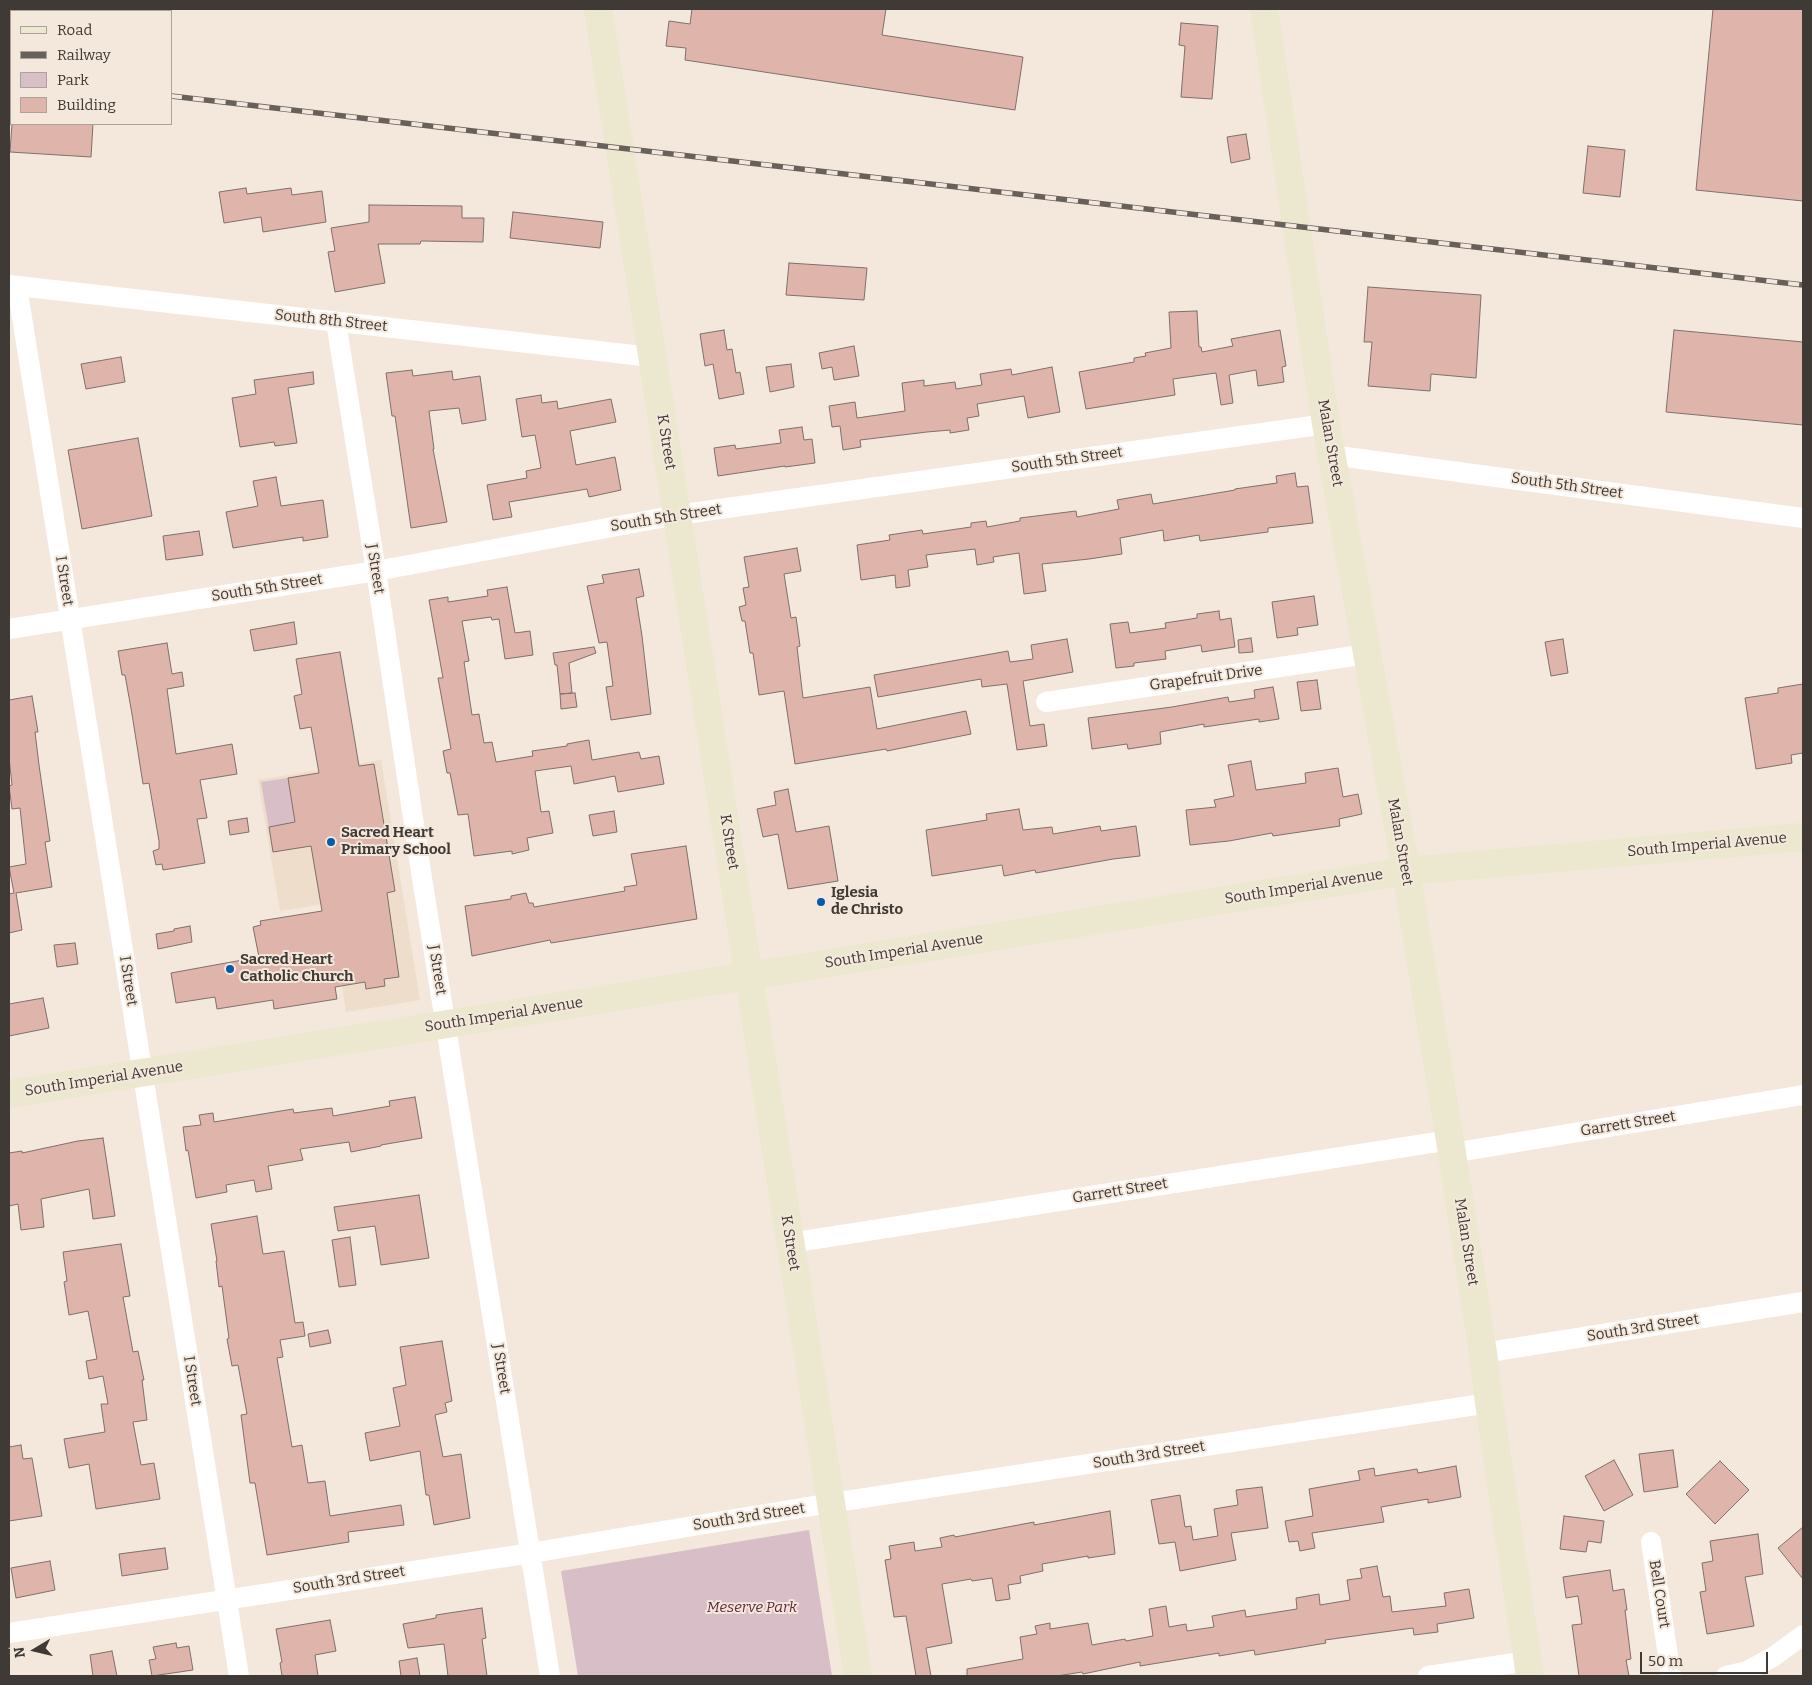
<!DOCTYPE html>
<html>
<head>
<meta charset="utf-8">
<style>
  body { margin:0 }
  #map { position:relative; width:1812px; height:1685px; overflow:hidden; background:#f4e7db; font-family:Bitter,serif }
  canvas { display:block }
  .frame { position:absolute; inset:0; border:10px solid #3f3a35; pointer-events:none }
  .legend { position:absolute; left:10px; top:10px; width:162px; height:115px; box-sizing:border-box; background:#f4e7db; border:1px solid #aca299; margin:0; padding:6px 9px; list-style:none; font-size:15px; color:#3f3a35 }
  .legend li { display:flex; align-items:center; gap:10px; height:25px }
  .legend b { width:25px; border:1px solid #aca299 }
  .north { position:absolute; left:10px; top:1625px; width:50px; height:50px; -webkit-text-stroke:4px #f4e7db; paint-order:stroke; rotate:261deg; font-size:14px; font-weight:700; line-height:20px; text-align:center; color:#3f3a35 }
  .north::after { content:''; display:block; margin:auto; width:18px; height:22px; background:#3f3a35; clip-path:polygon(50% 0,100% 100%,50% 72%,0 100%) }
  .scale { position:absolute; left:1640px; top:1652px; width:128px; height:22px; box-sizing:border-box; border:2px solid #3f3a35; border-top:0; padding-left:6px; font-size:15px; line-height:18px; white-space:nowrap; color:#3f3a35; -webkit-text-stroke:4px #f4e7db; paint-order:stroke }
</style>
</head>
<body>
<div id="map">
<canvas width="1812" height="1685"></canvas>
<div class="frame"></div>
<ul class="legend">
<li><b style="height:6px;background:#ece8cf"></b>Road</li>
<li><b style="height:6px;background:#68615b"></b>Railway</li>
<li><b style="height:14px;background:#d8bec6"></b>Park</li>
<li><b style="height:14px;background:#deb4ab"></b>Building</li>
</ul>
<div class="north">N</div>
<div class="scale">50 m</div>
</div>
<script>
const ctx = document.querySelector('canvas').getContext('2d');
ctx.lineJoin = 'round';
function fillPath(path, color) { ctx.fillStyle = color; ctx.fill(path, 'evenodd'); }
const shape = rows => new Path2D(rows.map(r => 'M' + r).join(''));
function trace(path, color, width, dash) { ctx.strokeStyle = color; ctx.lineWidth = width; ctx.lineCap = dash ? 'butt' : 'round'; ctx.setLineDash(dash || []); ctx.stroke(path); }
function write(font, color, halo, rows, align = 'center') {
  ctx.font = font + ' Bitter,serif'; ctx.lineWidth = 4; ctx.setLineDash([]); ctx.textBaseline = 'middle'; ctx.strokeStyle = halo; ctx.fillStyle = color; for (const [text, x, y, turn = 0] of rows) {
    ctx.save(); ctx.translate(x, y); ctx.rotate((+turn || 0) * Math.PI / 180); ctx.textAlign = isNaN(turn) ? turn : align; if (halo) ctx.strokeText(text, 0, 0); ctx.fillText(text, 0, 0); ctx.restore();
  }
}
const built = shape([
  [381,760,420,1000,346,1012,329,903,280,911,258,780]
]);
const green = shape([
  [288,778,299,848,273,852,261,782],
  [809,1530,832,1676,578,1676,561,1571]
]);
const building = shape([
  [692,9,886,9,882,35,1023,57,1015,110,685,60,686,48,666,46,669,21,690,24,692,9],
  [1713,9,1803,9,1803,201,1696,190,1713,9],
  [1181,23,1218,26,1212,99,1181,97,1185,46,1179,45,1181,23],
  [12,124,93,124,91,157,10,152,12,124],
  [1246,134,1250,159,1231,163,1227,137,1246,134],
  [1588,146,1625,150,1620,197,1583,193,1588,146],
  [246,188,247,194,291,188,292,195,322,191,326,222,263,232,261,217,224,223,219,192,246,188],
  [369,205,462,206,462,218,484,218,483,242,421,241,420,244,378,244,385,283,335,292,328,252,335,251,331,228,369,222,369,205],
  [513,212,603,222,600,248,510,238,513,212],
  [789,263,867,268,864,300,786,295,789,263],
  [1368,287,1481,295,1476,378,1431,374,1430,391,1368,386,1372,342,1364,342,1368,287],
  [1197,311,1199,347,1201,347,1202,352,1233,346,1231,339,1280,330,1286,366,1282,367,1284,382,1258,386,1256,370,1229,375,1233,403,1221,405,1216,373,1173,379,1175,395,1086,409,1079,372,1134,362,1134,358,1146,356,1145,353,1171,348,1169,312,1197,311],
  [724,330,727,350,732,349,736,373,740,372,744,394,719,399,713,364,705,366,700,334,724,330],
  [1674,330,1803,342,1803,425,1666,412,1674,330],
  [854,346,859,376,834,380,832,367,822,369,819,353,854,346],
  [121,357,125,382,86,389,81,364,121,357],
  [791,364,794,387,770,392,766,367,791,364],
  [1052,367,1060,412,1028,418,1024,396,977,404,979,416,967,418,969,430,950,433,950,430,927,432,860,440,861,447,843,450,840,426,832,427,829,406,855,402,857,418,905,411,902,383,924,380,924,386,955,382,956,389,982,385,980,374,1011,369,1012,375,1052,367],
  [412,370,413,376,452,371,453,380,480,376,486,420,462,424,459,408,429,411,434,449,433,449,447,522,411,528,395,416,392,416,386,373,412,370],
  [313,372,314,384,288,388,297,443,275,446,274,442,240,447,232,398,256,394,254,380,313,372],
  [541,395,542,403,557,401,558,409,611,399,616,422,570,431,576,465,615,457,621,490,589,497,587,489,509,502,512,517,493,520,487,485,527,478,526,471,541,468,535,435,522,437,516,399,541,395],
  [802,427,804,440,812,439,815,463,785,467,785,466,718,476,714,448,735,445,736,449,781,443,779,430,802,427],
  [138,438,152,516,82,529,68,450,138,438],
  [1295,473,1297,487,1308,486,1313,523,1268,528,1268,532,1200,541,1199,535,1164,541,1163,530,1120,538,1122,554,1089,559,1042,564,1046,591,1024,594,1019,553,993,557,994,562,977,565,975,549,926,555,928,567,908,570,910,586,896,588,895,575,861,580,857,545,890,540,889,535,922,530,923,534,971,527,971,523,986,521,987,527,1020,521,1020,518,1076,511,1077,517,1119,509,1117,500,1151,494,1153,504,1235,490,1235,489,1277,483,1276,476,1295,473],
  [276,477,281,506,323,500,328,537,303,541,303,537,233,548,226,512,258,506,253,481,276,477],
  [199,531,203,555,166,560,163,536,199,531],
  [797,548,801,571,784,574,791,618,796,617,800,646,797,647,803,698,870,687,877,729,966,711,971,734,887,751,886,749,795,764,784,691,759,695,753,653,750,653,745,621,742,621,739,607,746,605,743,588,749,587,744,557,797,548],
  [639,569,644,596,636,598,642,636,651,714,611,720,606,687,613,686,607,642,599,643,587,586,604,583,602,575,639,569],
  [507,587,515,633,530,631,533,655,505,659,499,619,492,620,491,617,462,621,469,661,464,662,472,715,479,714,484,743,492,742,496,762,533,756,532,751,567,746,567,744,589,740,592,760,639,752,641,759,659,756,664,784,618,792,615,776,574,784,571,766,535,771,541,812,549,811,553,833,527,838,529,850,512,854,512,851,474,856,468,814,458,815,450,773,447,773,443,751,451,749,438,678,443,678,429,600,448,597,448,602,488,596,487,590,507,587],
  [1314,596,1318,625,1297,628,1298,635,1277,638,1272,602,1314,596],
  [1219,611,1220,620,1231,618,1235,647,1202,652,1201,645,1165,651,1166,659,1134,663,1134,666,1116,668,1110,624,1128,622,1130,633,1166,628,1165,623,1197,618,1197,614,1219,611],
  [294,622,297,644,254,651,250,630,294,622],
  [1251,638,1253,652,1239,653,1238,640,1251,638],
  [1067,639,1073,672,1023,681,1030,726,1044,724,1047,746,1017,750,1007,684,982,687,981,679,878,697,874,675,1008,651,1010,662,1033,659,1031,645,1067,639],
  [1563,639,1568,673,1551,676,1545,642,1563,639],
  [167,643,172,674,182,672,184,686,167,689,176,754,232,744,237,774,200,780,207,818,197,819,205,863,163,870,162,864,156,865,153,851,159,849,159,841,149,783,143,784,132,714,125,675,122,675,118,651,167,643],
  [594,647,596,653,569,663,572,693,560,694,557,665,555,665,553,653,594,647],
  [340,652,359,766,374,764,395,891,387,893,399,977,384,979,385,986,366,989,365,982,335,987,337,999,274,1009,273,1000,217,1009,215,997,176,1003,171,973,259,957,253,927,261,925,260,921,322,911,311,846,273,852,269,827,295,822,288,778,319,773,311,727,300,729,294,696,302,694,296,659,340,652],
  [1317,680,1321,709,1301,711,1297,682,1317,680],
  [1803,684,1803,753,1791,755,1792,763,1756,769,1745,698,1778,693,1778,688,1803,684],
  [1273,687,1279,719,1259,722,1259,719,1204,727,1204,724,1160,732,1161,744,1128,749,1127,744,1092,749,1088,718,1172,707,1228,697,1229,702,1255,698,1254,690,1273,687],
  [575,693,577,707,561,709,560,694,575,693],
  [32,696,38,732,35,732,39,765,50,841,45,842,52,887,16,893,22,930,9,933,9,894,14,893,9,867,26,864,20,808,12,809,9,786,12,785,9,758,9,700,32,696],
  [1251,761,1256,790,1306,783,1305,773,1338,768,1343,797,1358,794,1362,814,1339,819,1340,826,1273,836,1272,833,1229,841,1190,845,1186,810,1216,807,1214,800,1234,796,1228,765,1251,761],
  [788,789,796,832,829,826,838,881,788,889,778,834,763,837,757,809,776,805,774,792,788,789],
  [1019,809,1023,830,1052,827,1053,834,1100,826,1101,831,1136,826,1140,856,1113,859,1036,873,1035,870,1004,876,1002,865,932,876,926,830,987,820,986,814,1019,809],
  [614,811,617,832,593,836,589,815,614,811],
  [247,818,249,832,230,835,228,821,247,818],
  [686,846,697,919,551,943,550,940,472,956,465,906,511,899,511,896,526,893,529,903,533,903,534,907,625,891,624,887,637,885,631,854,686,846],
  [190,926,192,942,158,949,156,934,174,931,174,929,190,926],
  [75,943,78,964,57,967,54,945,75,943],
  [43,998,49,1028,9,1036,9,1004,43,998],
  [415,1097,422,1138,381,1145,381,1146,351,1152,349,1142,300,1149,303,1160,268,1166,272,1189,256,1192,254,1180,226,1185,227,1192,196,1198,188,1150,186,1151,183,1127,201,1125,199,1115,213,1113,214,1122,293,1109,294,1113,332,1108,333,1116,390,1106,389,1101,415,1097],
  [103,1138,115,1216,93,1219,89,1189,41,1199,44,1227,21,1230,18,1204,9,1206,9,1153,22,1151,22,1153,78,1141,103,1138],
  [419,1195,429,1258,381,1265,375,1226,338,1231,334,1207,419,1195],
  [257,1216,263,1254,284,1251,295,1323,303,1322,305,1336,280,1340,283,1357,277,1358,292,1447,302,1445,308,1483,325,1481,330,1516,401,1505,404,1525,348,1532,349,1542,267,1555,255,1483,250,1483,241,1415,247,1414,238,1365,232,1366,227,1339,229,1338,222,1286,219,1287,216,1261,217,1261,211,1224,257,1216],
  [350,1237,356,1285,339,1287,332,1240,350,1237],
  [121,1244,130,1296,123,1297,133,1352,138,1351,144,1380,142,1380,147,1420,133,1422,141,1465,154,1463,160,1499,96,1509,89,1464,69,1468,64,1439,105,1432,101,1404,108,1404,103,1376,89,1379,86,1361,97,1359,88,1311,69,1315,64,1282,67,1281,63,1252,121,1244],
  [328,1330,331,1343,310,1347,308,1334,328,1330],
  [442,1341,452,1401,445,1403,447,1412,435,1415,443,1457,461,1454,470,1518,434,1525,429,1495,426,1495,420,1451,370,1461,365,1433,400,1426,393,1388,406,1385,400,1347,442,1341],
  [21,1445,23,1459,32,1458,42,1516,9,1521,9,1447,21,1445],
  [1673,1450,1678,1487,1644,1492,1639,1454,1673,1450],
  [1614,1460,1633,1495,1604,1511,1585,1476,1614,1460],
  [1720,1461,1749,1490,1715,1524,1686,1494,1720,1461],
  [1456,1466,1461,1497,1428,1503,1428,1499,1381,1507,1384,1522,1312,1533,1315,1548,1300,1551,1298,1541,1289,1542,1285,1521,1313,1516,1309,1489,1360,1480,1358,1471,1374,1468,1375,1476,1417,1469,1418,1473,1456,1466],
  [1262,1487,1268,1528,1231,1533,1236,1560,1180,1571,1175,1542,1159,1544,1151,1500,1180,1495,1185,1527,1191,1526,1193,1540,1218,1536,1214,1509,1238,1505,1236,1490,1262,1487],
  [1110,1511,1115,1554,1088,1558,1088,1556,1042,1564,1043,1571,1020,1576,1021,1583,1008,1585,1010,1599,996,1601,992,1578,972,1581,971,1579,942,1584,952,1643,926,1648,931,1676,916,1676,906,1616,894,1617,885,1560,891,1559,889,1546,914,1542,915,1551,942,1547,940,1538,954,1535,955,1537,1034,1522,1034,1525,1110,1511],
  [1564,1516,1604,1521,1601,1543,1588,1541,1586,1552,1560,1549,1564,1516],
  [1803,1527,1803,1579,1778,1548,1803,1527],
  [1758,1534,1763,1574,1745,1577,1754,1626,1707,1634,1700,1592,1706,1591,1702,1563,1713,1561,1710,1541,1758,1534],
  [165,1548,168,1569,122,1576,119,1554,165,1548],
  [50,1561,55,1590,16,1598,11,1568,50,1561],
  [1377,1566,1383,1597,1390,1596,1392,1612,1446,1606,1444,1593,1469,1589,1474,1618,1437,1624,1438,1632,1414,1635,1413,1628,1325,1640,1326,1643,1255,1655,1254,1650,1219,1656,1219,1653,1140,1666,1140,1662,1083,1674,1082,1672,1057,1676,967,1676,967,1669,1023,1659,1020,1637,1037,1634,1035,1626,1050,1623,1050,1629,1088,1623,1092,1645,1125,1639,1126,1641,1153,1636,1149,1609,1166,1606,1169,1627,1186,1624,1187,1631,1214,1627,1212,1616,1245,1610,1246,1617,1297,1609,1296,1598,1319,1594,1320,1605,1350,1600,1347,1580,1362,1578,1360,1569,1377,1566],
  [1610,1570,1613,1591,1624,1589,1627,1610,1625,1610,1631,1659,1626,1660,1629,1676,1579,1676,1572,1625,1582,1624,1578,1596,1566,1598,1563,1577,1610,1570],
  [482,1608,486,1638,482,1639,487,1676,448,1676,444,1644,408,1648,403,1624,436,1618,436,1615,482,1608],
  [330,1620,336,1651,315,1655,318,1676,282,1676,280,1663,282,1662,276,1629,330,1620],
  [176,1643,177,1648,189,1646,193,1670,152,1676,149,1660,156,1659,153,1647,176,1643],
  [112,1651,117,1676,93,1676,90,1655,112,1651],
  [417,1658,420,1676,401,1676,399,1661,417,1658]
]);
const street = shape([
  [9,285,652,357],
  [17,286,239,1676],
  [336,322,376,571,422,878,550,1676],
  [1331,455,1803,518],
  [9,629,376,571,677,515,1326,424],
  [1046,702,1367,654],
  [1452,1153,1803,1095],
  [790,1243,1450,1140],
  [1483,1353,1803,1302],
  [1651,1542,1671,1676],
  [9,1633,531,1553,831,1503,1489,1403],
  [1428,1676,1528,1661],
  [1726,1676,1747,1671,1773,1657,1803,1635]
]);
const secondary = shape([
  [598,9,858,1676],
  [1264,9,1326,424,1406,871,1452,1153,1483,1353,1489,1403,1530,1676],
  [9,1094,1406,871,1803,837]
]);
const rail = shape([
  [9,77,11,77],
  [171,96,1803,285]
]);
const markers = [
  [331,842,5,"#055ba9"],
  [821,902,5,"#055ba9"],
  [230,969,5,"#055ba9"]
];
const streetNames = [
  ["South 8th Street",331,321,6],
  ["K Street",666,442,81],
  ["Malan Street",1330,443,80],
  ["South 5th Street",1067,460,-8],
  ["South 5th Street",1567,486,8],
  ["South 5th Street",666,518,-9],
  ["J Street",375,569,81],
  ["I Street",64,581,81],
  ["South 5th Street",267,588,-9],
  ["Grapefruit Drive",1206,678,-8],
  ["K Street",729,842,81],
  ["Malan Street",1400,842,80],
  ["South Imperial Avenue",1707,845,-5],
  ["South Imperial Avenue",1304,887,-9],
  ["South Imperial Avenue",904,951,-9],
  ["J Street",437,970,81],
  ["I Street",128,981,81],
  ["South Imperial Avenue",504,1015,-9],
  ["South Imperial Avenue",104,1079,-9],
  ["Garrett Street",1628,1124,-9],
  ["Garrett Street",1120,1191,-9],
  ["Malan Street",1466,1242,81],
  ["K Street",790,1243,81],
  ["South 3rd Street",1643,1328,-9],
  ["J Street",501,1369,81],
  ["I Street",192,1381,81],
  ["South 3rd Street",1149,1455,-9],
  ["South 3rd Street",749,1517,-9],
  ["South 3rd Street",349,1580,-9],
  ["Bell Court",1659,1594,81]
];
const poiNames = [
  ["Sacred Heart",341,833],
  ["Primary School",341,850],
  ["Iglesia",831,893],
  ["de Christo",831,910],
  ["Sacred Heart",240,960],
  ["Catholic Church",240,977]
];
const parkNames = [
  ["Meserve Park",752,1608]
];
fillPath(built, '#eeddca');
fillPath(green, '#d8bec6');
fillPath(building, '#deb4ab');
trace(building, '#806f6c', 1);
trace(street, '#fff', 20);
trace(secondary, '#ece8cf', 28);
trace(rail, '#68615b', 5.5);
trace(rail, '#f4e7db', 4, [11]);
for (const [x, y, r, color] of markers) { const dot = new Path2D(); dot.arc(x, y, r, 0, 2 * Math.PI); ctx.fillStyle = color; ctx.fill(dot); trace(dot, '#f4e7db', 2); }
write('15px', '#3f3a35', '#f4e7db', streetNames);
write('bold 15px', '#3f3a35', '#f4e7db', poiNames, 'left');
write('italic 15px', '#5f2a3f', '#f4e7db', parkNames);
</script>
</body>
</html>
